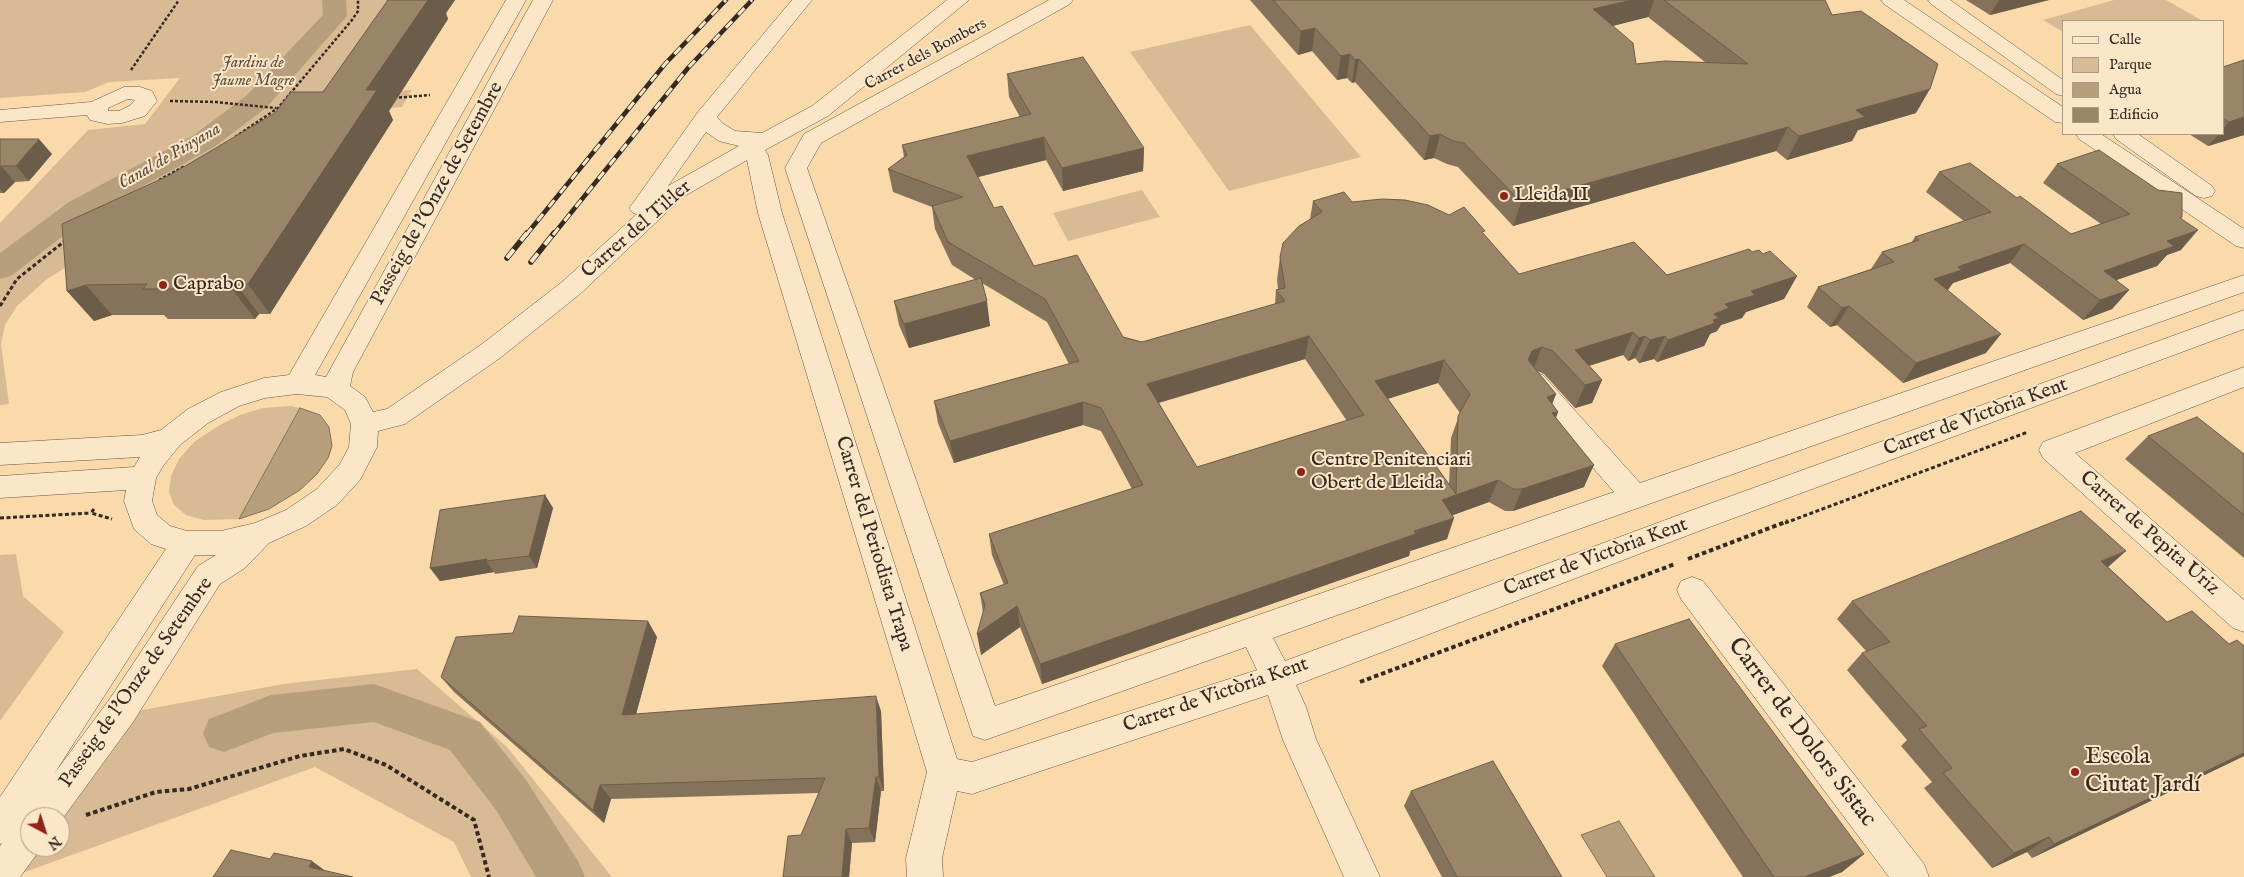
<!DOCTYPE html>
<html>
<head>
<meta charset="utf-8">
<style>
	body { margin:0 }
	#map { position:relative; width:2244px; height:877px; overflow:hidden; background:#fad9ab; font-family:"IM FELL English",serif }
	canvas { display:block }
	.legend { position:absolute; left:2062px; top:20px; width:162px; height:115px; box-sizing:border-box; background:#fce6c8; border:1px solid #ac9b86; margin:0; padding:6px 9px; list-style:none; font-size:15px; color:#342a22 }
	.legend li { display:flex; align-items:center; gap:10px; height:25px }
	.legend b { width:25px; border:1px solid #ac9b86 }
	.north { position:absolute; left:20px; top:807px; width:50px; height:50px; box-sizing:border-box; background:#fce6c8; border:1px solid #ac9b86; border-radius:50%; rotate:140deg; font-size:14px; font-weight:700; line-height:20px; text-align:center; color:#342a22 }
	.north::after { content:''; display:block; margin:auto; width:18px; height:22px; background:#8f2418; clip-path:polygon(50% 0,100% 100%,50% 72%,0 100%) }
</style>
</head>
<body>
<div id="map">
<canvas width="2244" height="877"></canvas>
<ul class="legend">
<li><b style="height:6px;background:#fce6c8"></b>Calle</li>
<li><b style="height:14px;background:#d8bb94"></b>Parque</li>
<li><b style="height:14px;background:#b79e7c"></b>Agua</li>
<li><b style="height:14px;background:#9b8569"></b>Edificio</li>
</ul>
<div class="north">N</div>
</div>
<script>
const context = document.querySelector('canvas').getContext('2d');
context.lineJoin = 'round';
function fill(path, color) {
  context.fillStyle = color;
  context.fill(path, 'evenodd');
}
function poly(rows) {
  const path = new Path2D();
  for (const r of rows) {
    path.moveTo(r[0], r[1]);
    for (let i = 2; i < r.length; i += 2) path.lineTo(r[i], r[i + 1]);
  }
  return path;
}
function strokePath(path, color, width, dash) {
  context.strokeStyle = color;
  context.lineWidth = width;
  context.lineCap = dash ? 'butt' : 'round';
  context.setLineDash(dash || []);
  context.stroke(path);
}
function drawText(font, color, halo, rows, align = 'center') {
  context.font = font + ' "IM FELL English",serif';
  context.lineWidth = 4;
  context.setLineDash([]);
  context.textBaseline = 'middle';
  context.strokeStyle = halo;
  context.fillStyle = color;
  for (const [text, x, y, turn = 0] of rows) {
    context.save();
    context.translate(x, y);
    context.rotate((+turn || 0) * Math.PI / 180);
    context.textAlign = isNaN(turn) ? turn : align;
    if (halo) context.strokeText(text, 0, 0);
    context.fillText(text, 0, 0);
    context.restore();
  }
}
const green = poly([
	[0,0,401,0,368,92,412,90,402,107,316,114,47,279,17,306,5,325,1,344,9,404,0,405,0,223,88,130,145,124,180,78,109,82,85,92,0,98],
	[2114,0,2166,0,2203,21,2063,21,2063,32,2043,20],
	[1250,25,1361,157,1229,191,1130,52],
	[1142,190,1160,217,1068,241,1053,213],
	[291,406,300,408,239,519,204,520,186,515,174,505,169,492,171,476,179,459,194,442,218,426,240,415,263,408],
	[16,554,23,596,64,632,0,721,0,555],
	[417,669,507,747,612,877,471,877,454,842,315,767,11,877,33,847,60,847,60,817,132,712,283,684]
]);
const water = poly([
	[300,408,320,415,329,427,332,446,328,458,317,474,300,490,269,509,239,519,300,408],
	[1619,821,1655,877,1607,877,1581,835,1619,821]
]);
const canal = poly([
	[322,0,346,0,347,16,266,108,214,147,89,216,11,276,0,279,0,253,69,202,194,135,246,96,323,15,322,0],
	[374,684,480,722,526,780,578,861,585,877,536,877,496,810,450,750,374,722,273,733,224,752,209,747,203,733,209,719,271,695,374,684]
]);
const pathFar2 = poly([
	[131,70,179,0],
	[394,98,430,95],
	[170,101,216,102,276,108],
	[235,137,278,108,352,20,358,11,358,0],
	[159,180,185,166]
]);
const pathFar1 = poly([
	[0,306,17,279,66,240],
	[94,509,91,513,112,519],
	[0,518,91,513],
	[1785,523,2028,432]
]);
const path = poly([
	[1688,559,1788,521],
	[1360,682,1675,564],
	[86,815,156,792,189,789,300,756,344,749,386,765,474,820,489,877]
]);
const minor = poly([
	[506,0,526,0,315,375,326,377,533,0,553,0,353,372,350,386,365,397,373,412,387,409,482,344,562,282,637,214,633,213,629,208,633,203,698,112,792,0,812,0,717,117,722,123,735,131,762,133,812,106,947,0,969,0,828,116,765,150,768,155,782,213,957,759,972,762,1257,670,1246,647,985,740,973,736,785,168,804,134,1049,0,1073,0,1070,4,821,143,807,168,995,706,1614,492,1525,389,1521,382,1525,375,1534,372,1543,375,1640,483,2244,275,2244,292,1273,638,1285,661,1687,512,2244,310,2244,329,1707,528,1296,685,1306,707,1316,739,1380,877,1344,877,1283,740,1268,695,972,794,957,791,942,858,943,877,907,877,906,858,927,772,758,213,747,160,683,197,580,294,500,358,405,424,378,431,377,447,360,480,337,505,306,526,269,543,245,568,220,584,133,722,60,822,60,817,30,817,30,847,42,847,20,877,0,877,0,846,2,843,0,844,0,797,166,549,151,544,134,529,124,501,126,490,0,498,0,476,134,467,140,457,0,465,0,443,142,435,161,430,188,409,221,392,264,378,289,375,506,0],
	[706,132,719,141,739,146,668,186,706,132],
	[297,394,327,397,345,410,351,424,349,447,340,464,317,489,286,510,255,523,221,531,187,531,170,526,157,515,152,501,156,478,163,466,180,445,208,423,239,406,265,398,297,394],
	[195,555,216,555,198,566,109,700,54,774,195,555],
	[1881,0,1904,0,2063,107,2063,123,2055,122,1884,4,1881,0],
	[1928,0,1950,0,2063,80,2063,96,2056,94,1931,4,1928,0],
	[124,87,140,87,152,91,157,101,145,116,122,123,108,124,90,120,87,115,0,122,0,110,91,102,124,87],
	[128,99,135,100,129,106,119,111,108,111,108,108,128,99],
	[2076,134,2101,134,2244,229,2244,248,2236,246,2079,139,2076,134],
	[2113,134,2138,134,2212,186,2215,191,2212,196,2204,198,2196,196,2116,139,2113,134],
	[2244,367,2244,387,2075,453,2244,600,2244,632,2233,628,2043,458,2039,450,2043,442,2244,367],
	[1692,577,1703,581,1924,864,1929,877,1889,877,1681,599,1677,590,1681,581,1692,577]
]);
const railFar1 = poly([
	[526,235,665,64,726,0],
	[553,235,688,68,752,0]
]);
const rail = poly([
	[507,258,527,233],
	[531,262,554,233]
]);
const wall = poly([
	[388,0,455,0,446,13,448,19,389,111,393,120,270,314,259,314,255,319,168,319,164,315,112,315,94,321,67,291,170,175,323,92],
	[1250,0,1825,0,1832,15,1916,113,1858,130,1852,141,1787,160,1776,151,1513,226,1458,167,1447,164,1434,158,1424,160,1355,82,1352,83,1347,78,1337,80,1312,51,1298,55],
	[1648,17,1705,62,1636,64,1612,26],
	[1966,0,2049,0,1990,15],
	[2223,67,2244,135,2208,146,2189,134,2223,134],
	[1007,74,1144,148,1143,171,1063,191,1046,160,978,177,994,208,1034,266,1123,337,1142,342,1275,304,1276,290,1278,289,1277,280,1280,257,1310,219,1313,201,1352,202,1484,235,1519,274,1667,275,1752,252,1763,254,1797,276,1784,299,1746,312,1742,318,1721,325,1717,331,1710,334,1704,346,1657,362,1654,359,1639,363,1635,358,1628,361,1623,355,1589,366,1602,380,1592,403,1575,408,1544,374,1537,371,1556,394,1552,404,1558,412,1556,418,1584,487,1513,511,1505,511,1489,502,1453,515,1447,539,1410,551,1409,556,1042,684,1020,627,981,655,983,612,980,593,1004,585,992,555,989,534,1132,489,1101,431,1083,425,954,463,938,423,934,401,1069,364,1047,322,982,283,990,326,909,348,899,325,894,301,976,280,952,265,935,229,932,207,893,192,888,169,904,157,902,145,1020,117,1009,97],
	[1305,359,1347,421,1197,467,1159,403],
	[1438,383,1460,413,1451,438,1449,485,1388,399],
	[0,139,52,154,29,181,15,182,4,193,0,193],
	[2057,164,2181,219,2181,250,2167,255,2157,266,2116,280,2129,290,2112,309,2083,320,2010,263,1953,283,1947,290,1986,353,1903,383,1837,325,1830,327,1807,307,1818,287,1871,269,1882,252,1911,243,1915,237,1964,221,1926,192,1939,172,2017,198,2071,234,2101,224,2043,183],
	[2148,436,2244,454,2244,558,2125,459],
	[545,495,553,508,537,568,495,574,494,572,440,581,430,568],
	[2108,567,2167,622,2229,644,2244,646,2244,756,2032,858,2027,852,1992,868,1924,788,1932,782,1901,746,1907,740,1847,670,1862,653,1867,652,1837,619,1852,601],
	[657,637,636,714,881,711,884,791,881,791,875,842,852,843,849,877,783,877,819,793,611,799,604,823,454,692,441,677],
	[1615,644,1864,854,1842,872,1829,877,1743,877,1602,666],
	[1411,791,1562,877,1442,877,1404,806]
]);
const shadedWall = poly([
	[428,0,455,0,446,13,448,19,389,111,393,120,270,314,248,284,366,90],
	[1632,0,1654,0,1648,17,1585,33,1593,9],
	[1999,0,2049,0,1990,15],
	[1315,28,1312,51,1298,55,1301,31],
	[1350,54,1347,78,1337,80,1341,56],
	[1359,59,1355,82,1352,83,1355,60],
	[1930,89,1916,113,1858,130,1852,141,1787,160,1799,136,1856,110],
	[2244,117,2244,135,2208,146,2219,134,2223,134,2223,129,2229,122],
	[1788,127,1776,151,1513,226,1521,202],
	[1440,134,1434,158,1424,160,1430,136],
	[1044,137,1046,160,970,179,967,156],
	[39,139,52,154,29,181,16,166],
	[1144,148,1143,171,1063,191,1062,168],
	[1,166,15,182,4,193,0,189,0,168],
	[2198,230,2181,250,2167,255,2157,266,2088,290,2104,271,2167,241],
	[2024,244,2010,263,1953,283,1948,290,1921,299,1934,279,1963,265],
	[1797,276,1784,299,1746,312,1742,318,1721,325,1717,331,1710,334,1704,346,1657,362,1668,340,1714,314,1725,304,1751,291],
	[236,284,259,314,255,319,232,289],
	[86,285,112,315,94,321,67,291],
	[2129,290,2112,309,2083,320,2100,300],
	[987,301,990,326,909,348,904,324],
	[1849,306,1837,325,1830,327,1842,308],
	[1633,332,1623,355,1572,371,1575,350],
	[2001,334,1986,353,1903,383,1916,363],
	[1309,336,1305,359,1147,406,1147,384],
	[1645,336,1635,358,1628,361,1639,338],
	[1665,336,1654,359,1639,363,1650,340],
	[1542,347,1533,370,1528,360,1532,351],
	[1444,360,1438,383,1370,404,1375,381],
	[1602,380,1592,403,1575,408,1585,385],
	[1556,394,1547,417,1547,397],
	[1083,402,1083,425,954,463,950,441],
	[1558,412,1549,434,1552,413],
	[1594,465,1584,487,1513,511,1522,489],
	[1498,480,1489,502,1434,522,1442,500],
	[545,495,553,508,537,568,529,556],
	[1454,518,1447,539,1410,551,1409,556,1042,684,1040,664,1414,531],
	[2126,551,2106,569,2101,561],
	[487,559,486,561,494,572,440,581,430,568],
	[1017,606,1020,627,981,655,977,634],
	[648,621,657,637,632,729,622,715],
	[876,696,881,711,884,791,879,777],
	[2244,753,2244,756,2032,858,2054,844],
	[876,777,881,791,875,842,869,828],
	[600,785,611,799,604,823,593,810],
	[846,829,852,843,849,877,842,877],
	[2049,837,2027,852,1992,868,2014,853],
	[1864,854,1842,872,1829,877,1804,877],
	[312,861,331,875,309,867]
]);
const building = poly([
	[388,0,428,0,366,90,377,90,248,284,236,284,232,289,143,289,147,284,86,285,67,291,62,224,170,175,275,113,291,92,323,92,388,0],
	[1273,0,1632,0,1593,9,1633,43,1636,64,1665,61,1748,64,1664,0,1825,0,1832,15,1861,11,1938,64,1930,89,1856,110,1865,117,1799,136,1788,127,1521,202,1464,143,1453,141,1440,134,1430,136,1359,59,1355,60,1350,54,1341,56,1315,28,1301,31,1273,0],
	[1083,57,1144,148,1062,168,1044,137,967,156,994,208,1002,206,1034,266,1077,255,1123,337,1142,342,1285,301,1276,290,1285,288,1280,257,1283,243,1299,226,1322,212,1313,201,1344,192,1352,202,1382,199,1405,200,1428,205,1449,215,1464,207,1485,231,1482,232,1519,274,1634,242,1667,275,1749,249,1752,252,1759,250,1763,254,1770,251,1797,276,1751,291,1755,295,1725,304,1729,308,1714,314,1719,318,1713,320,1715,323,1668,340,1665,336,1650,340,1645,336,1639,338,1633,332,1575,350,1602,380,1585,385,1553,351,1542,347,1532,351,1528,360,1556,394,1547,397,1558,412,1552,413,1594,465,1522,489,1513,489,1498,480,1442,500,1454,518,1414,531,1416,534,1040,664,1017,606,977,634,985,605,980,593,1008,583,989,534,1143,485,1101,408,1083,402,950,441,934,401,1079,361,1045,299,948,242,932,206,963,197,888,169,907,155,902,145,1031,114,1007,74,1083,57],
	[1309,336,1364,415,1197,467,1147,384,1309,336],
	[1444,360,1470,394,1458,416,1456,494,1375,381,1444,360],
	[2244,60,2244,117,2229,122,2223,118,2223,67,2244,60],
	[0,139,39,139,16,166,1,166,0,168,0,139],
	[2099,150,2158,190,2182,193,2182,217,2180,218,2198,230,2167,241,2174,246,2104,271,2129,290,2100,300,2024,244,1963,265,1958,267,1962,270,1934,279,2001,334,1916,363,1849,306,1842,308,1818,287,1894,262,1882,252,1919,240,1915,237,1991,212,1939,172,1970,163,2017,198,2020,196,2071,234,2130,214,2057,164,2099,150],
	[981,278,987,301,904,324,894,301,981,278],
	[2197,417,2244,454,2244,515,2148,436,2197,417],
	[545,495,529,556,486,561,487,559,430,568,440,510,545,495],
	[2081,511,2126,551,2101,561,2167,622,2192,611,2229,644,2237,640,2244,646,2244,753,2054,844,2049,837,2014,853,1943,773,1952,768,1919,729,1927,726,1862,653,1890,642,1852,601,2081,511],
	[519,616,648,621,622,715,876,696,879,777,876,777,869,828,846,829,842,877,783,877,788,836,801,835,825,778,600,785,593,810,441,677,456,637,513,633,519,616],
	[1689,619,1864,854,1804,877,1774,877,1615,644,1689,619],
	[1493,761,1562,877,1457,877,1411,791,1493,761],
	[231,850,270,859,274,853,312,861,309,867,353,877,213,877,231,850]
]);
const markers = [
	[1504,196,5,"#8f2418"],
	[163,285,5,"#8f2418"],
	[1301,472,5,"#8f2418"],
	[2075,772,5,"#8f2418"]
];
const farStreetnames = [
	["Carrer dels Bombers",926,55,-28]
];
const farParknames = [
	["Jardins de",253,64],
	["Jaume Magre",253,82]
];
const farWaternames = [
	["Canal de Pinyana",170,157,-30]
];
const streetNames = [
	["Passeig de l'Onze de Setembre",438,194,-61],
	["Carrer del Til·ler",637,230,-41],
	["Carrer de Victòria Kent",1976,418,-20],
	["Carrer de Pepita Uriz",2149,534,41],
	["Carrer del Periodista Trapa",873,544,73],
	["Carrer de Victòria Kent",1596,558,-20],
	["Passeig de l'Onze de Setembre",137,683,-55],
	["Carrer de Victòria Kent",1216,696,-19]
];
const poiNames = [
	["Lleida II",1514,196],
	["Caprabo",173,285],
	["Centre Penitenciari",1311,461],
	["Obert de Lleida",1311,484]
];
const nearStreetnames = [
	["Carrer de Dolors Sistac",1801,733,53]
];
const nearPoinames = [
	["Escola",2085,758],
	["Ciutat Jardí",2085,786]
];
fill(green, '#d8bb94');
fill(water, '#b79e7c');
strokePath(water, '#837058', 1);
fill(canal, '#b79e7c');
strokePath(minor, '#665644', 1);
strokePath(pathFar2, '#342a22', 2.5, [3, 2]);
strokePath(pathFar1, '#342a22', 3, [4, 2.5]);
strokePath(path, '#342a22', 4, [4.5, 3]);
fill(minor, '#fce6c8');
strokePath(railFar1, '#342a22', 4.5);
strokePath(rail, '#342a22', 5.5);
strokePath(railFar1, '#fce6c8', 3, [9]);
strokePath(rail, '#fce6c8', 4, [11]);
fill(wall, '#85725a');
fill(shadedWall, '#6c5d4a');
fill(building, '#9b8569');
strokePath(building, '#6c5d4a', 1);
for (const [x, y, r, color] of markers) {
  const dot = new Path2D();
  dot.arc(x, y, r, 0, 2 * Math.PI);
  context.fillStyle = color;
  context.fill(dot);
  strokePath(dot, '#fce6c8', 2);
}
drawText('16px', '#342a22', '#fce6c8', farStreetnames);
drawText('italic 16px', '#5d4e3e', '#fce6c8', farParknames);
drawText('italic 18px', '#5b4d3d', '#fce6c8', farWaternames);
drawText('20px', '#342a22', '#fce6c8', streetNames);
drawText('20px', '#342a22', '#fce6c8', poiNames, 'left');
drawText('24px', '#342a22', '#fce6c8', nearStreetnames);
drawText('24px', '#342a22', '#fce6c8', nearPoinames, 'left');
</script>
</body>
</html>
